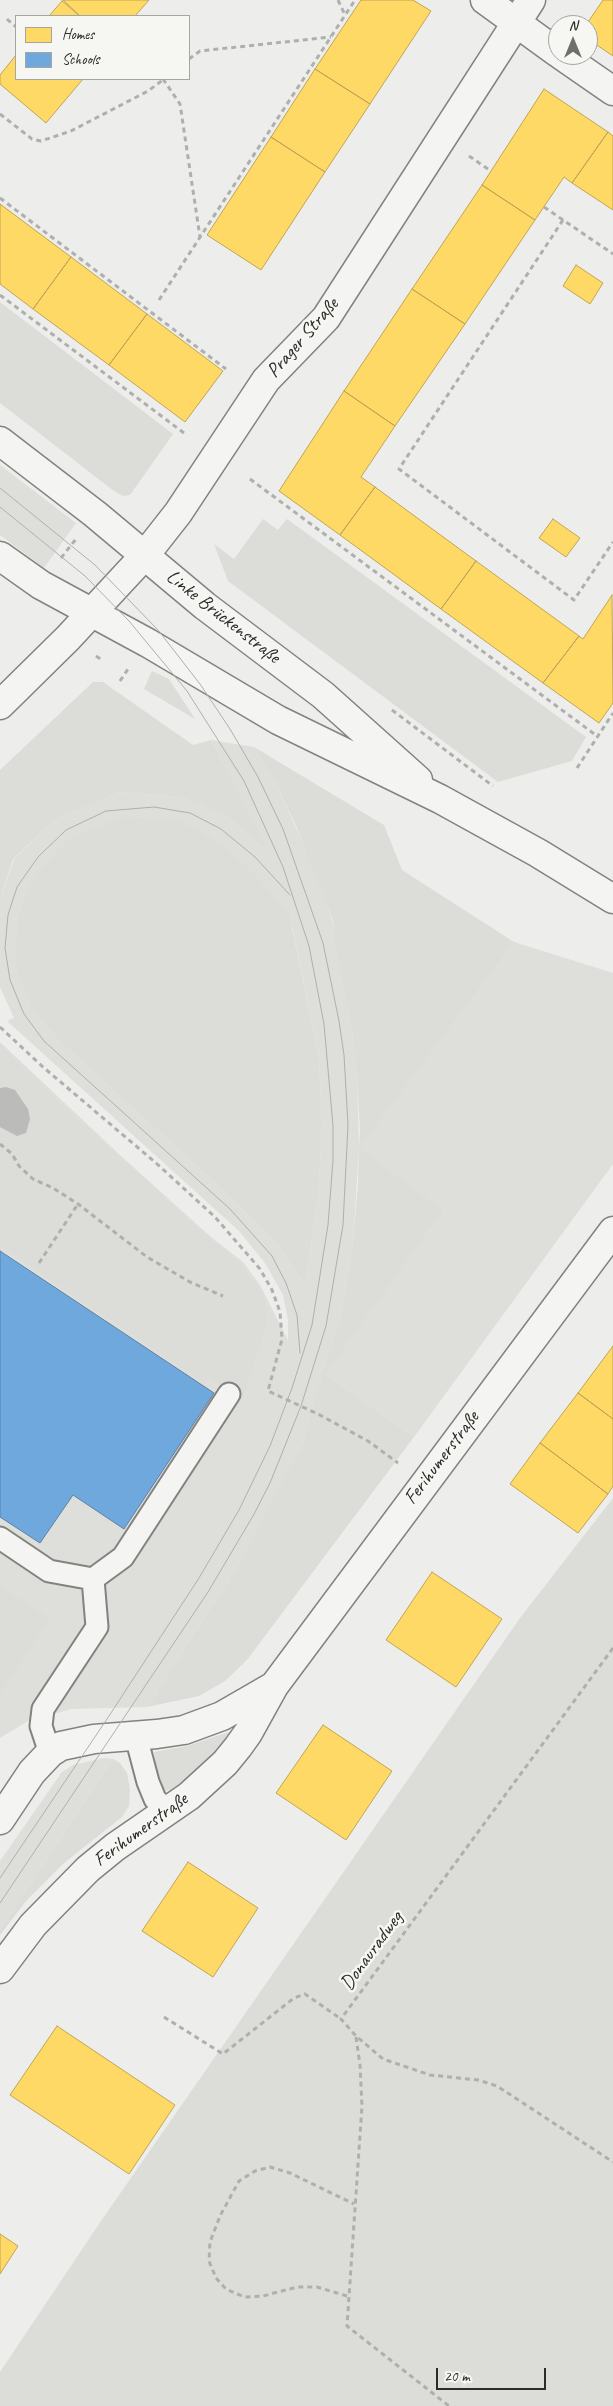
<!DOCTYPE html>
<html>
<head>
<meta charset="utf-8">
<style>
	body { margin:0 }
	#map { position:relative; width:613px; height:2406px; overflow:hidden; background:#ededeb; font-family:Caveat,sans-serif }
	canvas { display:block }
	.legend { position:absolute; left:15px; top:15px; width:175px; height:65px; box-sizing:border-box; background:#f6f6f2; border:1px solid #a5a5a2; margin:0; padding:6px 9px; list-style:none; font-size:15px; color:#2b2b2b }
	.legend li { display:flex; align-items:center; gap:10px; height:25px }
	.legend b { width:25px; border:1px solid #a5a5a2 }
	.north { position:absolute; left:548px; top:15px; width:50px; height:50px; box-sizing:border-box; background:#f6f6f2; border:1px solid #a5a5a2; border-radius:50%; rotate:0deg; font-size:14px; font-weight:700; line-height:20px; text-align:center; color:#2b2b2b }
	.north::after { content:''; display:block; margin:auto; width:18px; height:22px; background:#6f6f6e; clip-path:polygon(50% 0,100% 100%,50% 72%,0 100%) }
	.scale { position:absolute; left:436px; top:2368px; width:110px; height:22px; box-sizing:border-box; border:2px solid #2b2b2b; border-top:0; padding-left:6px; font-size:15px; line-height:18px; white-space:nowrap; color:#2b2b2b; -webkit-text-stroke:4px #f6f6f2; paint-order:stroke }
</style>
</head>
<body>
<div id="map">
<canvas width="613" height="2406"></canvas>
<ul class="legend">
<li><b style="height:14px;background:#ffd966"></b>Homes</li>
<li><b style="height:14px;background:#6fa8dc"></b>Schools</li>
</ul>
<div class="north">N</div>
<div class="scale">20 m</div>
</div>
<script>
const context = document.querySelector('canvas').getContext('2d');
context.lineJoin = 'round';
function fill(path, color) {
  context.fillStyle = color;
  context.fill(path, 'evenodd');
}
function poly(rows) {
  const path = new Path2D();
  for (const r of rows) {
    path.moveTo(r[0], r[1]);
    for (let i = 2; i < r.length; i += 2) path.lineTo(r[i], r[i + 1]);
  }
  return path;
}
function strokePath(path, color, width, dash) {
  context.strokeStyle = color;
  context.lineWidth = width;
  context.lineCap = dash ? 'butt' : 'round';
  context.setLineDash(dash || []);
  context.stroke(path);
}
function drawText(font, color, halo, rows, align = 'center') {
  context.font = font + ' Caveat,sans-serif';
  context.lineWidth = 5;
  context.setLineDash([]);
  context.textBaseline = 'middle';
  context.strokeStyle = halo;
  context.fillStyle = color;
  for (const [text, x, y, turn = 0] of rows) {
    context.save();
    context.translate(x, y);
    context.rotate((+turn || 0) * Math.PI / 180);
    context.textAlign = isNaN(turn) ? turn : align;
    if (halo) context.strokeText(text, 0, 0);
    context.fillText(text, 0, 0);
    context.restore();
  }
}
const built = poly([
	[0,465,76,523,44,568,0,535],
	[211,740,254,747,277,786,314,868,332,919,352,1030,357,1079,359,1147,500,962,514,942,613,973,613,1164,414,1437,325,1374,303,1442,277,1492,235,1570,147,1707,72,1709,28,1721,0,1738,0,1042,120,1155,211,1237,243,1262,260,1285,288,1340,288,1320,283,1295,265,1263,239,1231,7,1021,14,1018,0,987,0,899,14,859,55,820,120,792,181,797,229,818,269,853,238,790],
	[292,926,319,1057,322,1127,318,1199,305,1285,279,1246,213,1181,59,1041,33,1011],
	[359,1149,444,1210,325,1372,341,1315,353,1242],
	[104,1758,113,1759,0,1930,0,1861,62,1772,73,1765]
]);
const green = poly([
	[0,302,173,434,130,495,123,496,114,491,0,403],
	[263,519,278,530,287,519,586,737,572,761,498,782,228,581,214,544,234,559],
	[152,671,169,679,195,719,144,689],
	[93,682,103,682,193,745,211,740,238,790,270,854,229,818,181,797,120,792,55,820,13,859,0,899,0,770],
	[254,747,384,825,402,870,514,942,500,962,359,1148,444,1210,325,1374,414,1437,247,1660,225,1681,199,1696,147,1707,235,1570,303,1442,341,1315,353,1242,358,1184,359,1148,360,1130,357,1079,352,1030,335,942,333,920,296,826,277,786],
	[123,817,180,821,222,844,257,877,289,914,319,1057,322,1127,318,1199,305,1285,279,1246,213,1181,59,1041,33,1011,15,965,18,918,34,876,70,838],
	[0,1045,60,1103,209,1238,234,1257,258,1287,267,1306,267,1322,242,1399,209,1377,205,1384,0,1246],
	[613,1498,613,2406,0,2406,0,2372,101,2221,520,1618],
	[0,1586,50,1619,0,1694],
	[229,1732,230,1738,212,1759,187,1779,170,1790,163,1791,160,1787,154,1752,187,1746],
	[113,1759,120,1763,127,1773,130,1790,129,1806,122,1817,64,1863,27,1900,0,1935,0,1930]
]);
const water = poly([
	[6,1087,15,1090,28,1109,30,1119,26,1133,17,1136,0,1127,0,1088]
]);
const homes = poly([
	[63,0,149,0,135,16,80,16,63,0],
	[361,0,413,0,431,11,370,104,315,69,361,0],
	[603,0,613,0,613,56,588,39,588,25,586,25,603,0],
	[62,1,80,16,49,16,62,1],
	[16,55,16,79,83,79,46,123,0,84,0,75,16,55],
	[315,69,370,104,325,172,271,137,315,69],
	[544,89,608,132,572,183,564,177,535,220,482,185,544,89],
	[608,132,613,136,613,210,572,183,608,132],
	[271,137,325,172,261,270,207,235,271,137],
	[482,185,535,220,465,324,412,289,482,185],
	[0,204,71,257,33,309,0,284,0,204],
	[71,257,147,314,109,365,33,309,71,257],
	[576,265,603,283,590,304,563,286,576,265],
	[412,289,465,324,395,426,344,391,412,289],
	[147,314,223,371,185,422,109,365,147,314],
	[344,391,395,426,361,477,375,487,340,535,279,491,344,391],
	[375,487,476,561,441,609,340,535,375,487],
	[553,519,580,538,566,557,539,538,553,519],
	[476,561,579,636,543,683,441,609,476,561],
	[612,595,613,703,599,723,543,683,579,636,583,639,612,595],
	[613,1346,613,1419,578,1393,613,1346],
	[578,1393,613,1419,613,1486,608,1494,540,1443,578,1393],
	[540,1443,608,1494,578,1533,510,1484,540,1443],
	[432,1572,502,1619,456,1687,386,1640,432,1572],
	[323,1725,392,1771,346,1840,276,1793,323,1725],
	[188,1862,258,1908,213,1977,142,1931,188,1862],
	[57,2026,175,2105,129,2174,10,2095,57,2026],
	[0,2234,18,2246,0,2274,0,2234]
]);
const schools = poly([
	[0,1251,214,1393,124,1529,73,1495,40,1543,0,1517,0,1251]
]);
const path = poly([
	[338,0,345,15],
	[7,19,16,27],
	[189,59,200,51,331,37],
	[163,79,180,104,200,237],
	[0,114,32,139,41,141,71,131,148,91,164,79],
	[469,156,491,171],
	[0,198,226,369],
	[544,207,613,254],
	[563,220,399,469,574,600,613,542],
	[0,295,184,433],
	[159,300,355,0],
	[250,479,597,736],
	[61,558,76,539],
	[96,656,102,660],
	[120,681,128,669],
	[392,710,493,786],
	[577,768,613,713],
	[0,1027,43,1067,156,1163,215,1217,260,1269,272,1290,280,1312,282,1339,268,1391,318,1414,368,1441,398,1463],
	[0,1144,12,1154,19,1166,33,1179,53,1188,78,1204,147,1257,190,1282,223,1296],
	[39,1263,78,1204],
	[613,1648,341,2019,356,2036,383,2059,430,2075,478,2080,497,2086,613,2162],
	[164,2017,223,2054,294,1998,305,1994,341,2019],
	[356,2037,360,2065,362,2106,347,2326,449,2406],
	[347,2296,317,2287,297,2287,263,2296,244,2297,226,2289,216,2278,209,2261,210,2242,220,2216,239,2181,255,2171,270,2167,290,2173,354,2204]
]);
const lane = poly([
	[0,1538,49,1571,93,1579,97,1627,43,1709,41,1726,50,1753],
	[93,1579,123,1557,229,1394],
	[138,1736,139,1748,148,1782,155,1799,166,1810]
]);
const street = poly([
	[485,0,558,53],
	[561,55,613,91],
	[145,555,178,513,266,380,326,318,531,0],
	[0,1820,32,1772,50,1753,61,1746,94,1739,157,1734,184,1730,222,1716,274,1686],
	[0,1969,33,1925,88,1869,115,1847,189,1796,225,1763,238,1747,248,1733,274,1686,613,1231]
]);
const secondary = poly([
	[0,441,95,514,205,606,323,695,418,780],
	[0,556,41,585,148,643,278,720,440,799,538,853,613,899],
	[0,705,68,638,145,555]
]);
const tram = poly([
	[0,488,95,565,158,630,200,684,230,729,258,777,283,829,323,943,339,1021,344,1055,348,1125,343,1225,326,1326,301,1406,270,1483,253,1516,208,1592,0,1903],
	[0,507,85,576,129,621,187,691,244,781,283,867,309,946,324,1024,333,1126,333,1160,328,1225,312,1325,292,1388,270,1446,239,1510,199,1578,109,1716,0,1878],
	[290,895,255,857,221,829,190,813,154,807,106,811,66,830,38,857,17,887,8,915,5,948,10,980,24,1014,44,1041,230,1209,272,1256,286,1283,297,1315,300,1353]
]);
const streetNames = [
	["Prager Straße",303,338,-49],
	["Linke Brückenstraße",223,617,38],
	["Ferihumerstraße",442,1458,-53],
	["Ferihumerstraße",141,1830,-36],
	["Donauradweg",372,1951,-54]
];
fill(built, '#dededb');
fill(green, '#dcdcd9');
fill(water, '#bbbbb9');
fill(homes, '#ffd966');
strokePath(homes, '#bfa554', 1);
fill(schools, '#6fa8dc');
strokePath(schools, '#5b82a7', 1);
strokePath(lane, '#828281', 25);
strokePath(street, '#828281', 31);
strokePath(secondary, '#828281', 31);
strokePath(path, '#afafae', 3, [5, 4]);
strokePath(lane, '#f4f4f2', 21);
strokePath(street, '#f4f4f2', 28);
strokePath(secondary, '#f4f4f2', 28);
strokePath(tram, '#afafae', 1);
drawText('20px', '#2b2b2b', '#f6f6f2', streetNames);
</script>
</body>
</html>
